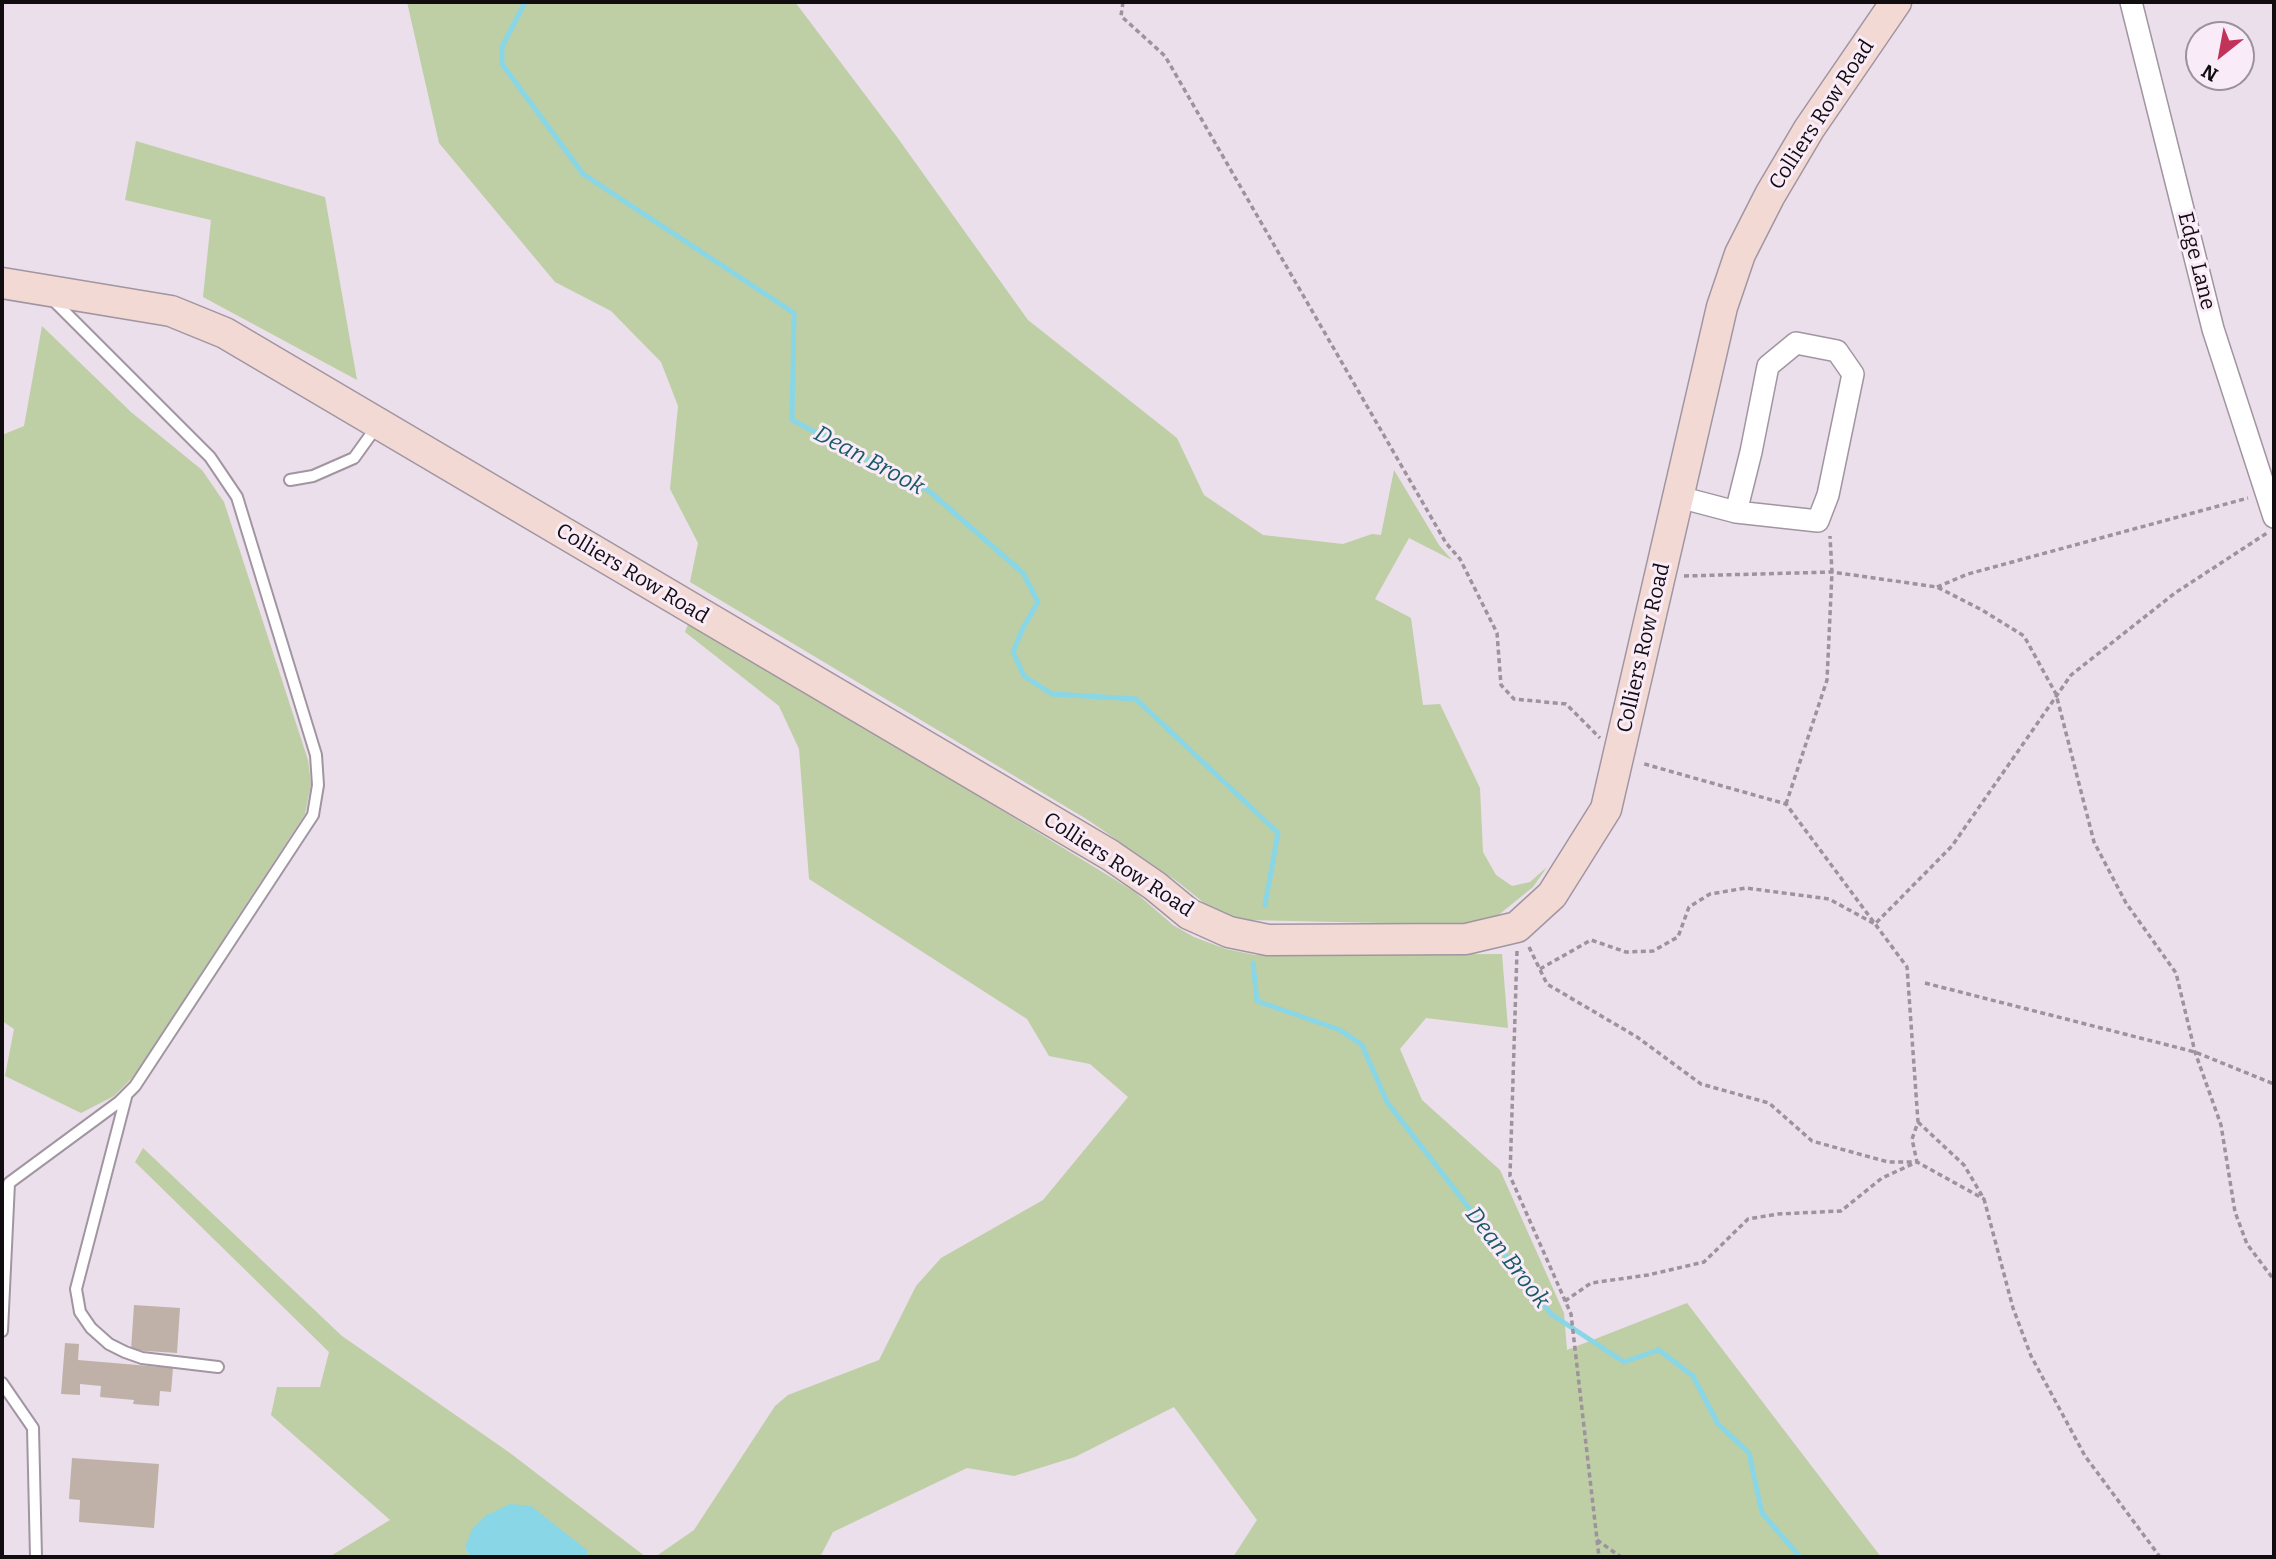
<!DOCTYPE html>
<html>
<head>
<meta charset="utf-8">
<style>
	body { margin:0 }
	#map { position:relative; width:2276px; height:1559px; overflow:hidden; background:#ebdfeb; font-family:Bitter,serif }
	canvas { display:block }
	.frame { position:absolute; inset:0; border:4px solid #100c10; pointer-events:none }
	.north { position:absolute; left:2185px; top:21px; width:70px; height:70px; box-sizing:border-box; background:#f9ecf8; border:2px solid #9c929b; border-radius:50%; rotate:211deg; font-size:19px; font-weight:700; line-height:28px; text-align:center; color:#100c10 }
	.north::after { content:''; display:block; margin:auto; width:24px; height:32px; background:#c2335a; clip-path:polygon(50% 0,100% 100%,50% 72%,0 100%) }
</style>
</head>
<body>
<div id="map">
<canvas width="2276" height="1559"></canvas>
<div class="frame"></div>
<div class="north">N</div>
</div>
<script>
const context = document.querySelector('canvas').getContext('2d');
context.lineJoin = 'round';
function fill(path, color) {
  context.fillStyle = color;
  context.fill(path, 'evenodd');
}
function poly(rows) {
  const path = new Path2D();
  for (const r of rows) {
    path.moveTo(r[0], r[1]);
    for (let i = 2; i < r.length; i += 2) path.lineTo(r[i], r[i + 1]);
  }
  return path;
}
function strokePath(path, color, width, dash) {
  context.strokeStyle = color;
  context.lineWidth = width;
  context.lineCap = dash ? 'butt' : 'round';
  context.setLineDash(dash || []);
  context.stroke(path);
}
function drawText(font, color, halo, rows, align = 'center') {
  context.font = font + ' Bitter,serif';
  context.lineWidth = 6;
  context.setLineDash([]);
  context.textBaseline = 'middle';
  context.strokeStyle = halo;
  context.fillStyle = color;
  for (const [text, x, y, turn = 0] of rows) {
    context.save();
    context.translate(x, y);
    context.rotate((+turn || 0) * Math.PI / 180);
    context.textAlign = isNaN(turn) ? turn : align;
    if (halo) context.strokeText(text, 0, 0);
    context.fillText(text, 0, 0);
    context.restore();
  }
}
const green = poly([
	[407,2,795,2,897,137,1028,320,1177,438,1204,495,1263,535,1343,544,1372,534,1381,535,1394,470,1439,545,1452,560,1409,538,1375,599,1411,618,1423,705,1440,704,1480,788,1483,852,1496,875,1512,886,1530,882,1547,867,1533,887,1496,917,1472,925,1247,920,1214,911,1178,882,1088,820,690,582,698,543,670,489,678,406,661,362,611,311,555,282,439,143],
	[136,141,325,197,357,380,203,297,211,220,125,200],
	[42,326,131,412,202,470,224,502,308,760,311,784,305,814,133,1077,114,1096,81,1113,5,1076,14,1029,2,1021,2,435,24,426],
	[690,619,1135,892,1173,925,1194,937,1226,949,1255,955,1502,954,1508,1028,1426,1018,1400,1049,1422,1100,1500,1170,1564,1313,1567,1350,1687,1303,1881,1557,1233,1557,1257,1520,1174,1407,1075,1457,1014,1476,967,1468,833,1532,820,1557,655,1557,694,1530,775,1406,788,1395,879,1360,916,1286,941,1258,1043,1200,1128,1097,1090,1064,1049,1056,1027,1019,809,879,799,749,779,706,685,632],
	[143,1148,342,1336,510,1453,646,1557,587,1557,588,1551,465,1548,470,1557,329,1557,390,1520,271,1415,277,1387,320,1387,329,1352,135,1162]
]);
const water = poly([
	[510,1504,531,1506,588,1551,587,1557,470,1557,465,1548,472,1529,485,1516]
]);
const stream = poly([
	[525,2,502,47,502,64,583,174,794,313,792,420,929,491,1023,573,1038,602,1023,628,1013,652,1024,676,1052,694,1136,699,1278,833,1265,905],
	[1253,963,1257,1001,1340,1030,1362,1045,1387,1102,1551,1314,1624,1362,1659,1350,1693,1376,1718,1424,1749,1453,1762,1513,1800,1557]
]);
const building = poly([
	[134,1305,180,1308,177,1353,131,1350],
	[65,1343,79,1344,78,1360,173,1368,171,1392,160,1391,159,1406,133,1404,134,1400,100,1397,101,1386,80,1384,80,1395,61,1394],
	[72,1458,159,1464,154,1528,79,1522,80,1500,69,1499]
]);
const path = poly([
	[1123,2,1121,16,1165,56,1446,543,1460,559,1497,633,1501,685,1514,699,1566,704,1600,738],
	[1684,576,1832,572,1937,587,1982,610,2024,636,2056,694,2094,842,2126,903,2176,973,2195,1052,2221,1125,2235,1212,2247,1244,2274,1280],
	[1937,587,1968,574,2248,498],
	[1786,804,1827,680,1832,572,1830,536],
	[1529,947,1547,984,1637,1037,1701,1084,1769,1103,1812,1141,1888,1162,1917,1162,1984,1199],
	[1517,951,1510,1176,1571,1314,1599,1557],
	[1540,969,1591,940,1626,952,1653,951,1678,937,1689,907,1710,894,1746,888,1829,899,1875,924,1952,846,2071,675,2175,593,2267,533],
	[1925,983,2195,1052,2274,1084],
	[1918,1122,1964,1165,1984,1199,2013,1308,2031,1356,2085,1456,2160,1557],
	[1565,1301,1591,1283,1648,1275,1704,1262,1748,1219,1778,1214,1841,1211,1882,1178,1917,1162,1912,1139,1918,1122,1907,967,1786,804,1641,763],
	[1597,1540,1621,1557]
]);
const lane = poly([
	[290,480,313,476,354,458,377,426],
	[126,1097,76,1289,80,1312,91,1328,109,1344,125,1352,142,1358,218,1367],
	[2,1331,9,1183,119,1102,135,1086,313,815,318,785,316,755,237,497,210,457,51,298],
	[2,1383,33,1428,36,1557]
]);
const street = poly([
	[2131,2,2213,329,2274,517],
	[1679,497,1736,512,1818,521,1828,495,1853,374,1837,351,1796,343,1768,366,1751,452,1736,512]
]);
const secondary = poly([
	[2,283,171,311,225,333,1110,855,1155,886,1189,914,1229,932,1268,940,1466,939,1517,927,1552,895,1606,809,1722,307,1740,254,1770,195,1809,129,1896,2]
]);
const streetNames = [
	["Colliers Row Road",1822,115,-57],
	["Edge Lane",2196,261,76],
	["Colliers Row Road",632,574,31],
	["Colliers Row Road",1644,648,-77],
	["Colliers Row Road",1118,865,33]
];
const waterNames = [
	["Dean Brook",869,461,28],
	["Dean Brook",1507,1258,52]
];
fill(green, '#becea5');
fill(water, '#89d6e7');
strokePath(stream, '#89d6e7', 5);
fill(building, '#c0b1a8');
strokePath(lane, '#a195a1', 14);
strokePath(street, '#a195a1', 24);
strokePath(secondary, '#a195a1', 33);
strokePath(path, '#9c939c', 3.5, [5, 3.5]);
strokePath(lane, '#fff', 10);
strokePath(street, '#fff', 21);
strokePath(secondary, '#f2d9d4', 30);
drawText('21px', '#100c10', '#f9ecf8', streetNames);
drawText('italic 23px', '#1a5a66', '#f9ecf8', waterNames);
</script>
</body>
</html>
